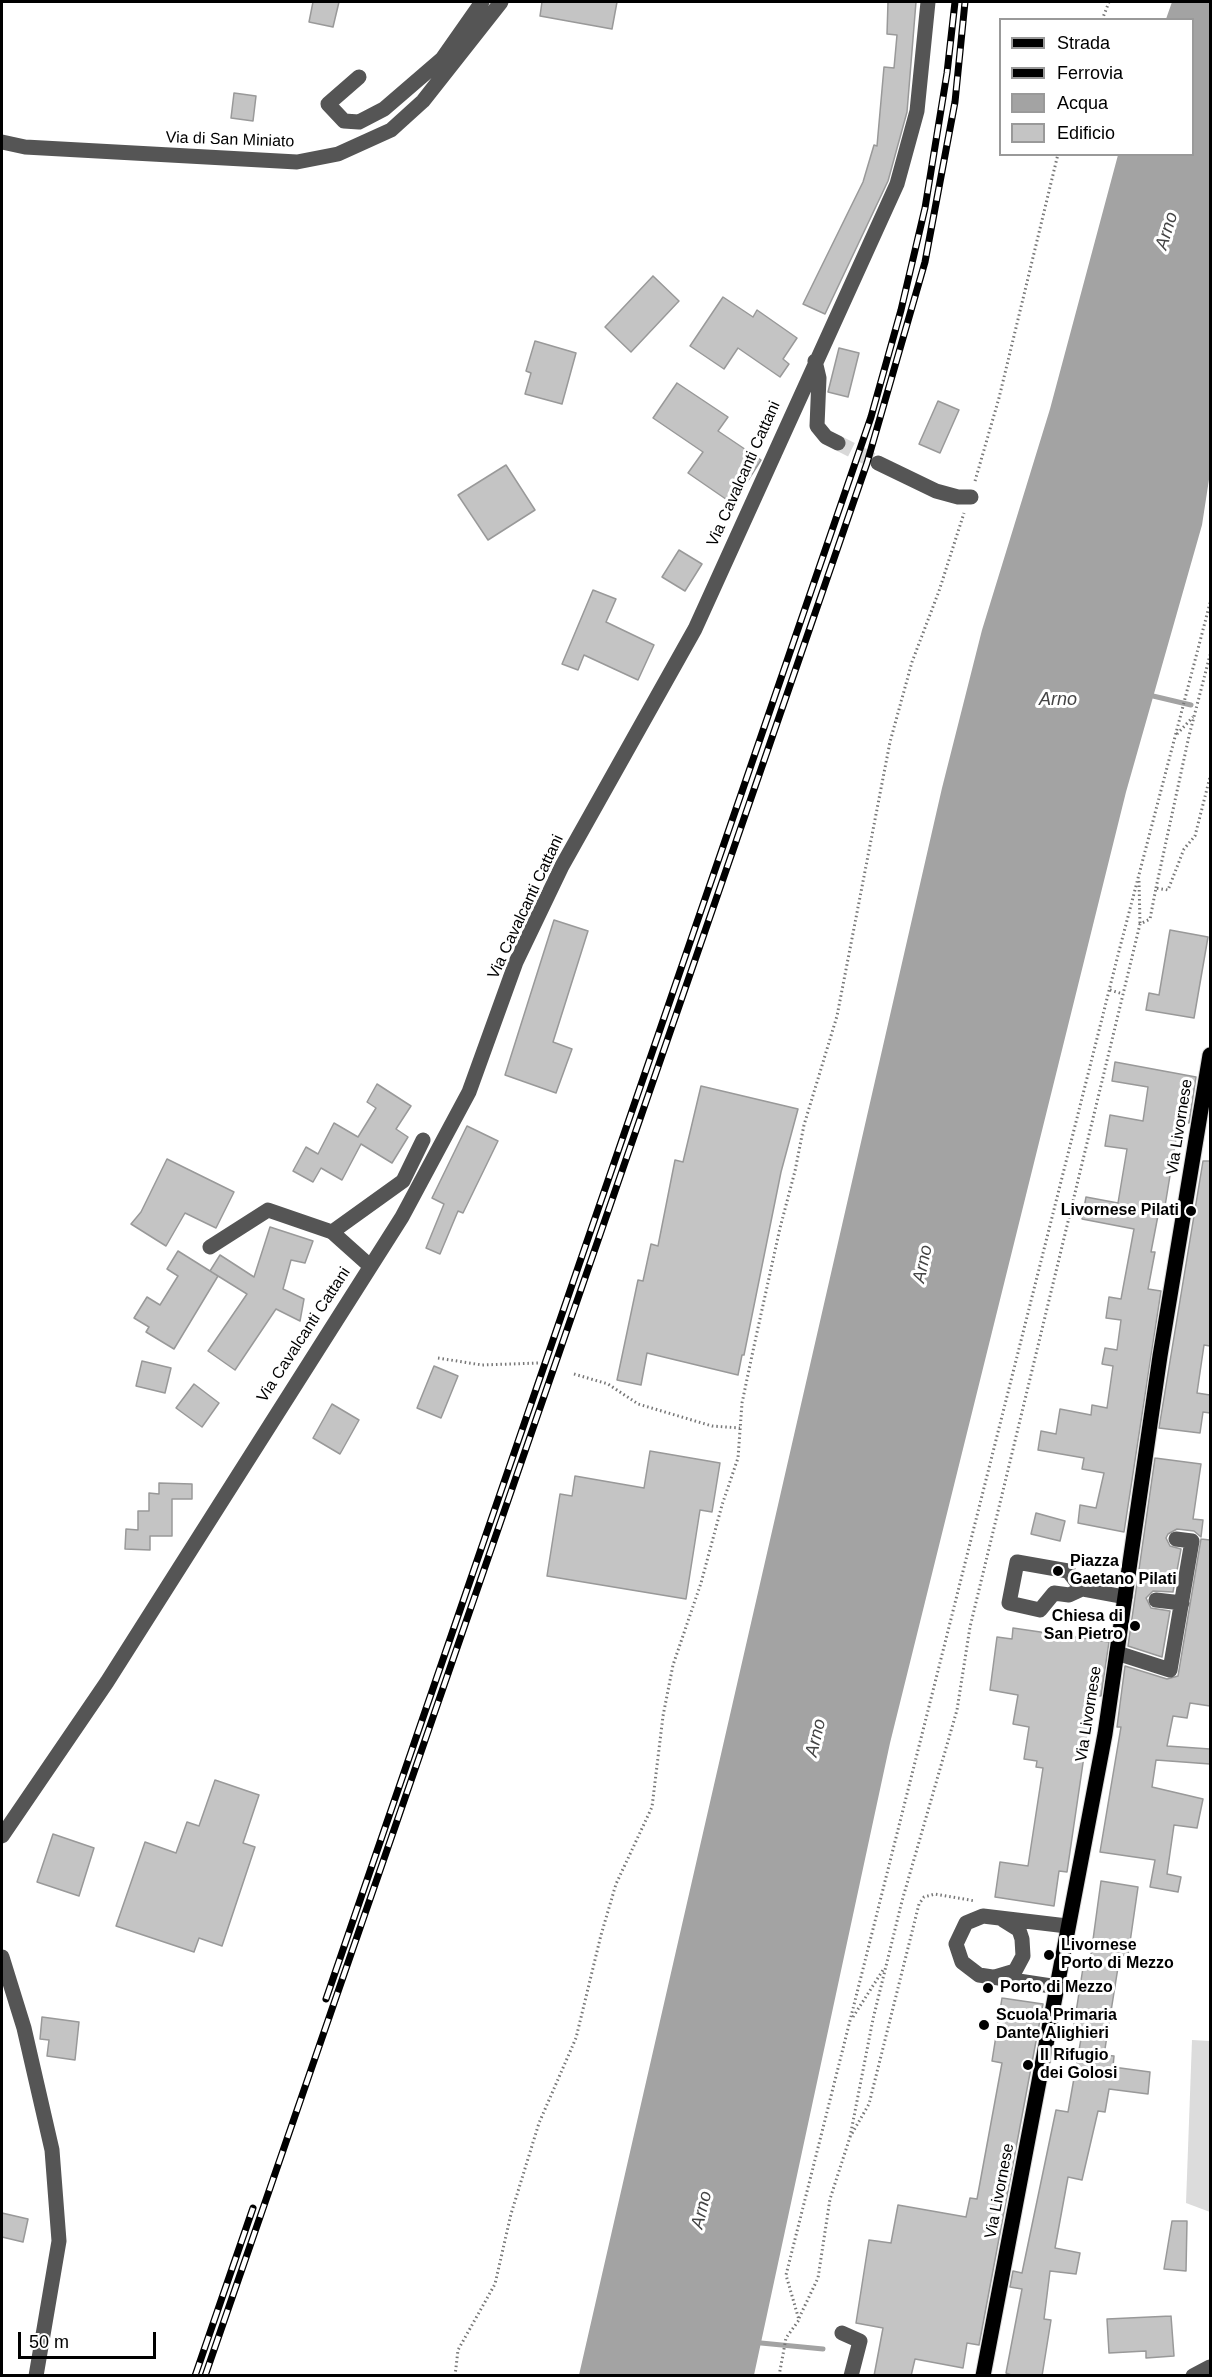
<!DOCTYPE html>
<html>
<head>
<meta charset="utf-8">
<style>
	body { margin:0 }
	#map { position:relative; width:1212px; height:2377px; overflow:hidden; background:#fff; font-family:Helvetica,sans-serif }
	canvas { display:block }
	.frame { position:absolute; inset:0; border:3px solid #000; pointer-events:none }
	.legend { position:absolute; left:999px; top:18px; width:195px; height:138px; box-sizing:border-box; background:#fff; border:2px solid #999; margin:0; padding:8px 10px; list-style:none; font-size:18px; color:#000 }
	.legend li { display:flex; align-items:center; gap:12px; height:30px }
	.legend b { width:30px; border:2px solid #999 }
	.scale { position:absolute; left:18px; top:2332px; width:138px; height:27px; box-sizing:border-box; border:3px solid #000; border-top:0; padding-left:8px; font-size:18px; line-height:21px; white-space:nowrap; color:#000; -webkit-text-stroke:4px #fff; paint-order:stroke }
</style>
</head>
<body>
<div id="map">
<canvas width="1212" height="2377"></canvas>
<div class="frame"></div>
<ul class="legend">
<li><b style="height:8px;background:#000"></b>Strada</li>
<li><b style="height:8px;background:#000"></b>Ferrovia</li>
<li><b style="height:16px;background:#a3a3a3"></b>Acqua</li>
<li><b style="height:16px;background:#c4c4c4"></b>Edificio</li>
</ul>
<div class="scale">50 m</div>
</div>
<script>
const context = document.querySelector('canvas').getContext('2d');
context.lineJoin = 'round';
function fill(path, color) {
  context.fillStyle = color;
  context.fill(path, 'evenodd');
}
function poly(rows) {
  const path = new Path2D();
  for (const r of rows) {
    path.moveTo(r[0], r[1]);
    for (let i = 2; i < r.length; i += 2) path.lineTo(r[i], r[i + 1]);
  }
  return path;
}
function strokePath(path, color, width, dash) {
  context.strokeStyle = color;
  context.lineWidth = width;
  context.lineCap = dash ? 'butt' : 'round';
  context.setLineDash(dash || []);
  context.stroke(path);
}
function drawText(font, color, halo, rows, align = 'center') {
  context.font = font + ' Helvetica,sans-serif';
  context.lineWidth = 6;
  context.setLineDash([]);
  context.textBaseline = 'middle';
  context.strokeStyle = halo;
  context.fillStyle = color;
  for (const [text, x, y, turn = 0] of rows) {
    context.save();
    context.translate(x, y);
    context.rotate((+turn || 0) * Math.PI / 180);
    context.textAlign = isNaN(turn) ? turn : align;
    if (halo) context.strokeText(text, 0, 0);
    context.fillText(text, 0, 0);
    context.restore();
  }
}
const green = poly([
	[1192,2040,1210,2041,1210,2212,1186,2203]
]);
const water = poly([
	[1172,2,1210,2,1210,473,1202,525,1126,792,890,1743,754,2375,579,2375,942,788,982,630,1050,409,1118,155,1192,154,1192,20,1166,19]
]);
const stream = poly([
	[1153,696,1191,705],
	[761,2343,823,2349]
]);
const building = poly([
	[313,2,339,2,333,27,309,22,313,2],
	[542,2,617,2,612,29,540,16,542,2],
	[888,2,916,2,907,112,888,181,825,314,803,304,863,182,874,145,877,146,884,67,894,68,897,35,887,34,888,2],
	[234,93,256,96,253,121,231,118,234,93],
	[653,276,679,301,631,352,605,327,653,276],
	[723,297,753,317,757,310,797,338,783,359,789,364,780,377,738,348,724,369,690,346,723,297],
	[535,341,576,353,562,404,525,394,531,373,526,371,535,341],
	[839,348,859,353,848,397,828,392,839,348],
	[677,383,728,417,718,431,761,460,733,504,688,473,703,452,653,418,677,383],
	[938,401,959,410,940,453,919,444,938,401],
	[506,465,535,510,488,540,458,495,506,465],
	[679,550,702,564,685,591,662,577,679,550],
	[593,590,616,599,606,622,654,645,638,680,584,655,578,670,562,664,593,590],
	[554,920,588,931,553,1042,572,1049,556,1093,505,1075,554,920],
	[1170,930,1208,937,1194,1018,1146,1010,1149,993,1159,995,1170,930],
	[1115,1062,1196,1077,1189,1123,1179,1121,1165,1206,1160,1205,1151,1252,1155,1252,1148,1289,1161,1291,1124,1532,1078,1523,1080,1505,1096,1508,1104,1473,1082,1469,1084,1458,1038,1450,1041,1431,1056,1434,1060,1409,1091,1415,1092,1405,1107,1408,1113,1366,1102,1364,1105,1348,1117,1350,1121,1320,1106,1318,1109,1297,1121,1299,1134,1229,1082,1219,1086,1197,1118,1203,1127,1149,1105,1146,1110,1115,1143,1121,1148,1087,1112,1081,1115,1062],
	[377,1084,411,1106,396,1129,408,1137,392,1163,361,1144,342,1180,321,1168,313,1182,293,1171,306,1147,318,1154,334,1123,358,1137,376,1108,367,1102,377,1084],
	[701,1086,798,1109,781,1172,744,1355,742,1355,738,1375,647,1353,641,1385,617,1380,638,1280,643,1281,651,1244,658,1246,675,1160,683,1162,701,1086],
	[467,1126,498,1141,463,1213,458,1211,440,1254,426,1248,444,1204,432,1198,467,1126],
	[167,1159,234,1192,216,1228,185,1213,166,1246,131,1224,141,1212,167,1159],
	[1203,1161,1210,1161,1210,1346,1204,1345,1197,1393,1210,1395,1210,1413,1203,1412,1200,1433,1159,1428,1203,1161],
	[270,1227,313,1241,305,1263,291,1260,283,1289,304,1299,300,1321,276,1309,235,1370,208,1351,247,1294,210,1271,220,1255,254,1277,270,1227],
	[178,1251,218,1276,174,1349,146,1332,149,1327,134,1318,147,1297,160,1305,178,1276,167,1269,178,1251],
	[142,1361,171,1368,165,1393,136,1386,142,1361],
	[434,1366,458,1376,441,1418,417,1408,434,1366],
	[194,1384,219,1403,202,1427,176,1408,194,1384],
	[332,1404,359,1420,340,1454,313,1438,332,1404],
	[650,1451,720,1463,712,1512,700,1510,686,1599,547,1576,560,1494,572,1496,575,1476,644,1488,650,1451],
	[1155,1458,1201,1464,1193,1519,1203,1520,1201,1537,1194,1531,1177,1529,1168,1534,1166,1538,1170,1546,1181,1549,1173,1592,1153,1591,1146,1598,1151,1608,1170,1611,1162,1657,1128,1646,1155,1458],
	[159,1483,192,1484,192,1499,172,1499,172,1536,150,1536,150,1550,125,1549,126,1529,138,1530,138,1511,149,1511,149,1493,159,1494,159,1483],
	[1036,1513,1065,1521,1060,1541,1031,1534,1036,1513],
	[1201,1539,1210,1540,1210,1706,1190,1703,1187,1718,1173,1716,1167,1746,1210,1749,1210,1764,1156,1760,1152,1787,1203,1799,1197,1828,1174,1825,1167,1874,1181,1877,1178,1892,1150,1887,1155,1860,1100,1852,1121,1727,1117,1727,1125,1666,1167,1679,1178,1676,1201,1539],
	[1013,1628,1109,1642,1101,1696,1093,1695,1067,1872,1059,1871,1054,1906,995,1897,1000,1862,1028,1866,1043,1768,1036,1767,1037,1761,1024,1759,1029,1727,1013,1724,1018,1695,990,1690,997,1637,1012,1639,1013,1628],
	[215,1780,259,1795,243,1843,255,1847,222,1946,199,1938,194,1952,116,1926,145,1842,176,1853,187,1822,199,1826,215,1780],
	[53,1834,94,1848,79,1896,37,1882,53,1834],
	[1101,1881,1138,1887,1128,1956,1120,1955,1104,2055,1114,2056,1113,2067,1150,2072,1148,2094,1109,2089,1105,2112,1098,2111,1082,2180,1068,2177,1055,2248,1080,2253,1076,2274,1050,2271,1044,2319,1051,2320,1042,2376,1014,2376,1006,2373,1022,2289,1010,2287,1013,2271,1022,2273,1056,2110,1068,2112,1081,2039,1072,2037,1083,1968,1089,1969,1101,1881],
	[1002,1998,1043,2004,979,2345,967,2343,963,2368,915,2359,911,2376,874,2376,883,2328,856,2323,869,2240,891,2243,898,2205,966,2217,970,2198,977,2199,1002,2063,992,2061,1002,1998],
	[42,2017,79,2022,75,2060,47,2056,49,2040,40,2039,42,2017],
	[2,2213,28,2219,23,2242,2,2237,2,2213],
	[1172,2221,1187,2221,1186,2271,1164,2269,1172,2221],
	[1171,2316,1174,2356,1146,2358,1146,2351,1109,2353,1107,2319,1171,2316]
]);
const minorTunnel = poly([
	[838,443,878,463]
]);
const path = poly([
	[1102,20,1109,2],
	[975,481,999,398,1058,154],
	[1177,734,1193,717],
	[1139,881,1140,924],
	[1156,888,1189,736,1210,655],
	[1110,990,1123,994],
	[438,1358,482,1365,539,1363],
	[574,1374,608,1384,638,1404,712,1426,740,1428],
	[853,2017,883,1970],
	[850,2137,873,2019,902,1901,957,1710,970,1627,1140,924,1150,919,1156,888,1168,890,1184,849,1195,836,1210,777],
	[799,2318,818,2278,830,2199,850,2137,869,2104,919,1904,924,1897,935,1894,975,1901],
	[455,2376,458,2350,495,2284,511,2214,539,2123,576,2038,601,1935,616,1884,652,1807,663,1716,673,1665,701,1583,722,1505,738,1458,742,1403,754,1346,780,1228,795,1171,804,1125,837,1016,890,742,912,662,939,591,964,513],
	[779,2376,786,2338,799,2320,786,2275,1119,951,1210,603]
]);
const minor = poly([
	[359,77,328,104,344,121,359,122,384,109,442,59,482,2],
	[2,142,25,147,297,162,338,154,391,130,423,101,501,2],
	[815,361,819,378,817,426,826,437,838,443],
	[878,463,936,491,958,497,971,497],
	[332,1232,403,1181,423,1140],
	[210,1247,268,1210,332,1232,370,1266],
	[1082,1589,1068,1571,1017,1562,1009,1603,1040,1610,1054,1593,1069,1595,1082,1589,1125,1597],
	[1156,1600,1182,1603],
	[1117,1653,1170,1670,1192,1541,1176,1539],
	[2,1836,107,1682,402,1217,469,1092,516,962,562,866,695,629,897,184,917,111,928,2],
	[2,1957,24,2028,52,2150,59,2241,36,2376],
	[995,1977,1015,1971,1023,1956,1022,1939,1019,1930,1003,1920],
	[1058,1987,979,1975,962,1962,956,1944,966,1923,983,1916,1067,1926],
	[842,2333,860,2341,851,2376],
	[1193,2376,1210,2367]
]);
const major = poly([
	[983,2376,1105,1734,1160,1356,1210,1055]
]);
const rail = poly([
	[326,1999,871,417,901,310,925,208,947,73,955,2],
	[195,2376,253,2208],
	[205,2376,867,463,925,262,955,102,965,2]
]);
const markers = [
	[1191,1211,6,"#000"],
	[1058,1571,6,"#000"],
	[1135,1626,6,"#000"],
	[1049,1955,6,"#000"],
	[988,1988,6,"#000"],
	[984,2025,6,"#000"],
	[1028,2065,6,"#000"]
];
const streetNames = [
	["Via di San Miniato",230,140,2],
	["Via Cavalcanti Cattani",744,474,-66],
	["Via Cavalcanti Cattani",526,907,-65],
	["Via Livornese",1180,1127,-81],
	["Via Cavalcanti Cattani",304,1335,-57],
	["Via Livornese",1089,1714,-81],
	["Via Livornese",1000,2191,-79]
];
const poiNames = [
	["Livornese Pilati",1179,1211,"right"],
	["Piazza",1070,1562],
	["Gaetano Pilati",1070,1580],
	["Chiesa di",1123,1617,"right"],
	["San Pietro",1123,1635,"right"],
	["Livornese",1061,1946],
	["Porto di Mezzo",1061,1964],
	["Porto di Mezzo",1000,1988],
	["Scuola Primaria",996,2016],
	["Dante Alighieri",996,2034],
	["Il Rifugio",1040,2056],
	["dei Golosi",1040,2074]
];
const waterNames = [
	["Arno",1167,231,-73],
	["Arno",1058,700],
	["Arno",923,1264,-78],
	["Arno",816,1738,-77],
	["Arno",702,2210,-76]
];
fill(green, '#dcdcdc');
fill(water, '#a3a3a3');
strokePath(stream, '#a3a3a3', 5);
fill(building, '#c4c4c4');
strokePath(building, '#999', 1.5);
strokePath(minorTunnel, '#d9d9d9', 15, [15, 8]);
strokePath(major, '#dbdbdb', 17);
strokePath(path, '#777', 3, [1.5, 3]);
strokePath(minor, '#555', 15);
strokePath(major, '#000', 15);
strokePath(rail, '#000', 7);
strokePath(rail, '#fff', 4.5, [14]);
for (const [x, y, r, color] of markers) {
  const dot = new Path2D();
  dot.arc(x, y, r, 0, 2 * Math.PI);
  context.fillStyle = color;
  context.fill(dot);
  strokePath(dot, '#fff', 2);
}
drawText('16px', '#000', '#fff', streetNames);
drawText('bold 16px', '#000', '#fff', poiNames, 'left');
drawText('italic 18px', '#444', '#fff', waterNames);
</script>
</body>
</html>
